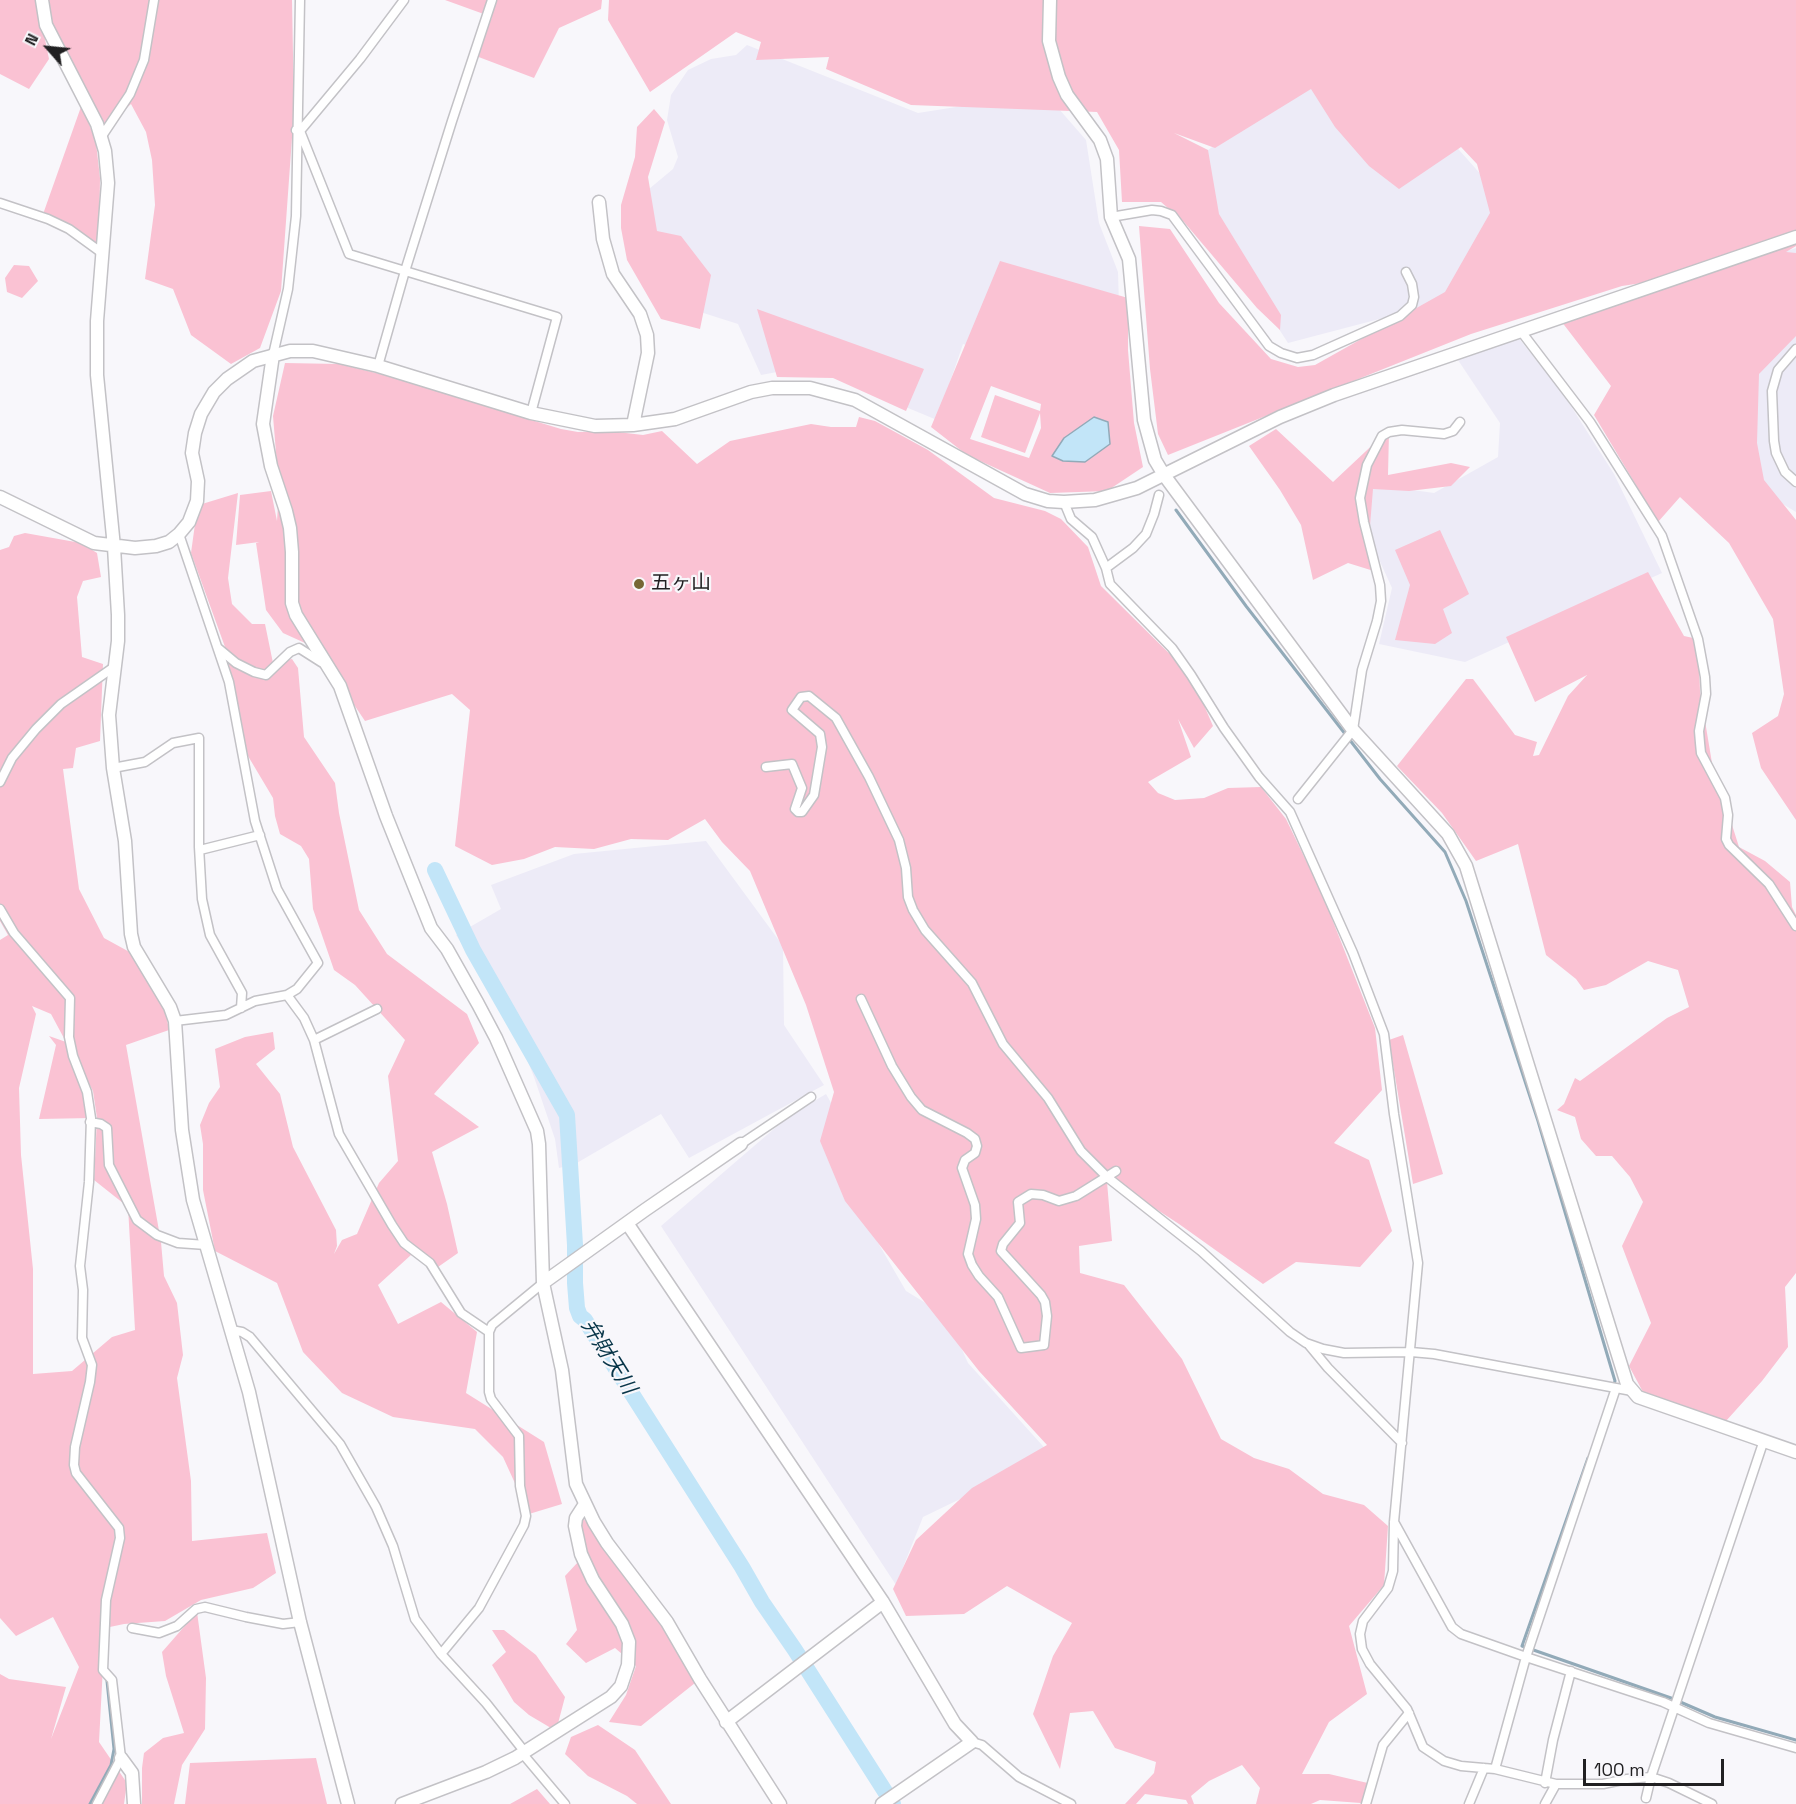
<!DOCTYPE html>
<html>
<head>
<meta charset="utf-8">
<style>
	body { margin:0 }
	#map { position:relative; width:1796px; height:1804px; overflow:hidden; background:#f8f7fb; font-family:"Space Grotesk",sans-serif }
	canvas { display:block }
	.north { position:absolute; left:18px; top:18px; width:60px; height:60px; -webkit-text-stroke:4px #f8f7fb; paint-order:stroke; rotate:297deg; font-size:16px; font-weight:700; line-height:24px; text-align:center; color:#212022 }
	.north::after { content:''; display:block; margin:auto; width:21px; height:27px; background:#212022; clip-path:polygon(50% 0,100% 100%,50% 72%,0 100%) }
	.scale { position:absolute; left:1583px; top:1759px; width:141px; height:27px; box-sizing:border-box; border:3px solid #212022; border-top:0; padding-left:8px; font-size:18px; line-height:21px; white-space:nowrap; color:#212022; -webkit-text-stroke:4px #f8f7fb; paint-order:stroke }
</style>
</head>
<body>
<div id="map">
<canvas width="1796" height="1804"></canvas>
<div class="north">N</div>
<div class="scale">100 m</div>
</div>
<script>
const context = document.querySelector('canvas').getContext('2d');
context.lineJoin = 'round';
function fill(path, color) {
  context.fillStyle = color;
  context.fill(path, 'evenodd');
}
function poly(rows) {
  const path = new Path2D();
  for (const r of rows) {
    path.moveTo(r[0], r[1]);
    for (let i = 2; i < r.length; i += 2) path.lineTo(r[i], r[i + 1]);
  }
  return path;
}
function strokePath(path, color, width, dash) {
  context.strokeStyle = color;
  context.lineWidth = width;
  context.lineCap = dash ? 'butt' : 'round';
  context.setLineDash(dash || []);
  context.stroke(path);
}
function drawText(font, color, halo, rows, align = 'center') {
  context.font = font + ' "Space Grotesk","Noto Sans JP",sans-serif';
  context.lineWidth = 4.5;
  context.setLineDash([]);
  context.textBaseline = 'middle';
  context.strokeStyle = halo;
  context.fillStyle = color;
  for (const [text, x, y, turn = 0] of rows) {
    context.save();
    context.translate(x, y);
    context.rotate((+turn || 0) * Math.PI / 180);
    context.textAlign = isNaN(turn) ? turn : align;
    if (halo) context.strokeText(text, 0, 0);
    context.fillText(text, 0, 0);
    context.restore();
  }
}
const built = poly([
	[1362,41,1566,270,1288,343,1177,172],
	[747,45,918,113,1045,93,1086,140,1099,223,1118,272,1119,305,1043,370,963,344,937,420,826,374,777,372,761,375,738,324,694,310,633,228,643,194,673,169,678,157,667,120,671,95,688,70,711,59,736,55],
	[1796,248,1796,512,1763,492,1736,445,1778,254],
	[1517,336,1562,392,1614,474,1662,573,1465,662,1379,644,1392,588,1363,524,1371,484,1434,493,1498,457,1500,423,1458,360],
	[706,841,783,946,784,1025,824,1085,689,1158,661,1114,575,1164,559,1168,555,1139,534,1077,511,1019,456,935,501,909,491,885,574,854],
	[826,1094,851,1138,840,1177,906,1291,947,1316,968,1363,1051,1455,923,1517,896,1585,661,1226,789,1116]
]);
const green = poly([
	[0,0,37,0,49,59,29,89,0,74],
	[49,0,292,0,294,110,281,291,260,348,231,364,191,335,173,289,145,279,155,205,152,160,146,132,131,104,105,128,51,21],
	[445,0,602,0,601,9,559,28,534,78,476,56,492,17],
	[609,0,1796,0,1796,246,1786,252,1796,253,1796,336,1759,374,1757,443,1764,480,1796,520,1796,820,1761,768,1752,733,1778,716,1784,694,1773,619,1729,543,1680,497,1658,522,1594,415,1611,386,1558,317,1668,279,1622,286,1471,334,1168,455,1158,434,1150,369,1139,226,1170,229,1219,303,1271,359,1298,367,1315,365,1445,292,1490,213,1477,164,1461,147,1399,189,1369,166,1335,127,1311,89,1215,148,1174,133,1208,150,1219,214,1281,315,1280,330,1257,308,1184,222,1161,202,1122,202,1119,150,1097,112,911,105,826,69,829,57,756,60,761,42,736,32,650,92,608,20],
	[82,104,96,143,100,178,99,250,42,217],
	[654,109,665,122,648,177,657,231,681,236,711,275,700,329,661,319,627,260,621,228,621,205,635,157,637,127],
	[1000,261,1128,298,1128,350,1134,423,1143,467,1107,491,1050,493,967,455,931,427],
	[991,386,1041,404,1040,411,995,395,981,437,1025,453,1040,413,1041,428,1029,458,970,439],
	[14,265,29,266,38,281,22,298,7,292,5,278],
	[757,309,924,369,906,411,833,378,777,377],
	[285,363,339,364,380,374,561,429,578,432,609,431,643,435,662,431,697,464,730,441,811,424,831,427,856,427,859,417,875,421,928,450,994,498,1045,511,1061,519,1088,547,1101,586,1191,675,1213,726,1194,748,1178,719,1191,757,1148,782,1158,793,1175,800,1204,798,1228,788,1261,787,1286,819,1323,896,1375,1028,1382,1090,1334,1143,1369,1160,1392,1231,1360,1267,1296,1262,1263,1284,1179,1224,1110,1179,1097,1186,1107,1182,1112,1241,1079,1246,1080,1273,1124,1285,1182,1359,1221,1439,1254,1458,1289,1469,1323,1494,1364,1505,1388,1526,1384,1585,1349,1626,1367,1694,1329,1722,1302,1774,1329,1774,1372,1784,1361,1803,1320,1800,1311,1804,1256,1804,1260,1788,1242,1765,1209,1781,1191,1796,1194,1804,1188,1804,1186,1800,1145,1794,1136,1804,1125,1804,1154,1773,1156,1762,1115,1748,1093,1711,1070,1713,1060,1769,1033,1714,1053,1656,1072,1623,1007,1586,964,1614,906,1616,893,1589,916,1540,972,1488,1047,1445,979,1371,845,1201,820,1141,834,1092,806,1005,750,871,722,842,705,819,668,840,631,839,594,849,555,847,524,859,492,865,455,846,470,710,452,694,365,721,316,648,283,633,266,610,256,543,259,542,236,545,240,495,271,491,277,521,279,489,273,416],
	[1276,429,1333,482,1382,436,1389,432,1388,475,1451,463,1470,467,1451,486,1409,491,1373,489,1369,538,1377,572,1348,563,1313,580,1301,525,1280,490,1249,446],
	[238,493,228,578,232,604,252,624,265,624,273,663,292,659,298,668,304,737,335,783,339,813,359,910,387,954,467,1014,479,1043,434,1094,479,1127,432,1152,447,1204,458,1253,438,1267,411,1255,378,1285,398,1324,441,1302,477,1332,466,1393,544,1442,562,1504,529,1514,503,1457,475,1429,393,1417,342,1393,303,1352,277,1283,215,1251,203,1190,203,1144,200,1125,209,1103,220,1087,215,1049,245,1037,273,1032,275,1049,256,1064,280,1094,293,1147,336,1230,337,1246,334,1254,342,1240,357,1234,379,1183,398,1161,388,1076,405,1040,355,985,334,970,313,909,309,859,301,846,280,834,275,816,273,798,248,756,225,647,191,553,195,524,202,504],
	[1440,530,1469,594,1443,609,1452,633,1435,644,1395,640,1410,585,1395,550],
	[25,533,81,543,97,553,101,577,83,581,77,597,82,657,103,664,100,741,76,748,73,768,63,769,79,889,104,938,135,955,164,1004,169,1030,126,1045,161,1242,164,1276,177,1303,183,1355,177,1378,191,1481,192,1541,267,1533,276,1573,253,1588,201,1600,165,1621,124,1624,105,1628,99,1742,127,1783,124,1804,0,1804,0,1674,9,1679,66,1687,51,1739,79,1667,53,1617,16,1636,0,1618,0,940,8,935,0,921,0,550,9,547,14,536],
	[32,1006,51,1014,66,1042,49,1036,56,1045,39,1119,91,1118,79,1065,93,1091,97,1118,94,1180,128,1207,135,1330,112,1337,72,1371,33,1374,33,1269,21,1155,19,1088,36,1014],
	[1648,572,1684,636,1698,639,1700,691,1714,775,1721,790,1739,847,1765,861,1790,882,1792,907,1796,915,1796,1273,1785,1287,1788,1347,1762,1381,1726,1421,1643,1392,1629,1366,1651,1323,1622,1246,1643,1202,1630,1177,1612,1156,1596,1156,1581,1139,1575,1117,1557,1110,1564,1104,1575,1078,1580,1081,1667,1018,1689,1007,1678,970,1648,961,1606,985,1584,990,1576,979,1546,955,1518,844,1476,861,1442,813,1397,766,1466,679,1473,679,1515,735,1537,742,1533,756,1539,755,1568,696,1587,675,1535,702,1506,637],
	[1403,1035,1443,1174,1413,1184,1389,1040],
	[579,1513,671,1629,700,1679,641,1726,609,1722,626,1695,636,1666,615,1648,586,1663,566,1644,577,1630,565,1576,578,1562,575,1526],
	[197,1612,206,1678,205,1729,182,1765,174,1804,142,1804,142,1768,144,1753,163,1738,184,1733,166,1676,162,1652],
	[492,1630,504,1630,536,1655,565,1697,556,1731,529,1715,514,1702,492,1665,506,1652],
	[598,1725,635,1750,671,1804,637,1804,627,1796,588,1776,565,1754,571,1737],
	[316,1758,327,1804,185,1804,190,1763],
	[537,1789,550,1804,510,1804]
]);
const water = poly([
	[1094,417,1108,422,1110,444,1085,462,1063,461,1052,456,1064,438,1094,417]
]);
const stream = poly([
	[1176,510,1246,606,1380,779,1445,852,1466,901,1538,1121,1615,1381,1613,1387],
	[1588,1458,1522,1646,1671,1698,1715,1717,1796,1740],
	[90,1804,111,1765,114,1749,107,1681]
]);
const river = poly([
	[435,870,473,950,567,1115,575,1245,575,1283,577,1308,580,1316,585,1320,742,1567,762,1602,795,1650,893,1804]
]);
const street = poly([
	[296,130,300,131,349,254,557,317,531,413],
	[300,131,360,59,404,0],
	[102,136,130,94,144,60,154,0],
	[0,203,48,219,69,229,102,253],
	[1111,217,1152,210,1161,211,1172,215,1269,346,1281,353,1297,358,1313,355,1400,316,1412,305,1414,297,1412,284,1406,272],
	[1520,330,1590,422,1662,536,1698,639,1705,677,1706,694,1699,731,1700,743,1701,753,1725,798,1728,815,1726,839,1729,845,1769,884,1796,926],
	[1796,349,1778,370,1772,391,1774,441,1776,453,1785,472,1796,482],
	[273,355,288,289,296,216,300,0],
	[378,366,405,271,452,121,492,0],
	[1159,495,1154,514,1146,534,1133,548,1106,568,1110,584,1172,648,1191,675,1224,728,1259,777,1290,812,1353,953,1384,1034,1394,1114,1418,1263,1394,1522,1393,1571,1388,1588,1363,1621,1360,1634,1362,1649,1370,1664,1407,1709,1423,1747,1444,1761,1461,1766,1495,1769,1556,1784,1603,1784,1627,1779,1651,1777,1669,1783,1712,1804],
	[1064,502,1071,519,1092,537,1106,568],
	[218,648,236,663,254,672,266,675,290,652,299,648,321,662],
	[766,767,792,764,802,788,795,809,798,812,802,812,814,795,822,747,820,734,792,710,801,697,809,696,836,718,869,777,899,840,906,868,908,897,913,910,925,930,972,983,1003,1044,1048,1098,1081,1151,1107,1177,1201,1251,1290,1332,1306,1343,1323,1349,1344,1353,1411,1352,1434,1354,1632,1391],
	[113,768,145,762,173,743,199,738,199,847,202,899,210,935,242,993,241,1008],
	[0,782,12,758,36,729,61,704,114,667],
	[1298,799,1353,730,1362,670,1377,621,1381,601,1380,585,1364,522,1360,498,1367,465,1382,436,1389,432,1402,430,1444,434,1453,431,1460,422],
	[200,850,260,835],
	[0,909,14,933,70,998,69,1037,73,1056,87,1092,91,1118,89,1182,80,1266,83,1290,82,1338,92,1365,90,1382,75,1447,74,1465,76,1473,119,1528,120,1538,106,1600,103,1670,112,1680,121,1758,97,1804],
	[287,995,304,1018,314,1040,339,1134,392,1225,404,1243,430,1263,461,1313,489,1332],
	[861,999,892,1066,911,1097,922,1110,967,1133,975,1139,977,1146,975,1153,965,1160,962,1168,975,1205,976,1219,968,1254,972,1265,979,1276,998,1297,1021,1348,1044,1345,1047,1316,1045,1302,1041,1295,1001,1251,1003,1244,1020,1223,1018,1202,1031,1194,1043,1195,1059,1201,1076,1196,1116,1171],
	[175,1021,226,1015,255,1001,287,995,297,989,318,963,277,889,255,821,229,682,179,534],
	[314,1040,377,1009],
	[90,1122,101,1124,107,1128,109,1165,137,1220,157,1235,178,1243,206,1245],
	[741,1144,811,1097],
	[231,1330,242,1332,250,1337,340,1444,376,1507,393,1546,415,1619,441,1654,486,1703,524,1751],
	[1309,1345,1328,1368,1402,1443],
	[1394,1522,1452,1627,1461,1634,1526,1657,1663,1702,1709,1723,1796,1748],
	[132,1628,159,1633,177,1626,196,1609,205,1607,246,1617,283,1624,300,1622],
	[441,1654,479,1608,524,1525,526,1516,520,1486,519,1436,491,1399,489,1392,489,1332,492,1325,543,1283],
	[972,1742,982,1745,1019,1777,1071,1804],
	[522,1753,565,1804],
	[1495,1769,1526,1657,1616,1388],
	[1545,1783,1553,1740,1571,1671],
	[1646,1798,1651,1777,1764,1440],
	[1366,1804,1383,1745,1409,1713],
	[1469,1804,1484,1768],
	[1545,1804,1556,1784]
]);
const secondary = poly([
	[42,0,46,25,97,124,105,151,108,183,97,321,97,375,114,547,118,615,118,641,109,715,113,768,125,841,131,934,134,947,170,1007,175,1021,182,1130,193,1200,249,1392,300,1622,348,1804],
	[1050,0,1049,41,1059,77,1067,95,1100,140,1107,159,1111,217,1129,259,1144,420,1155,460,1164,475,1353,730,1448,834,1466,866,1627,1384,1638,1397,1796,1452],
	[599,202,603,239,613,274,640,314,647,335,648,353,633,425],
	[273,355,263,424,271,466,286,511,290,528,292,552,292,603,296,615,340,686,386,816,431,928,447,949,478,1004,496,1038,537,1131,539,1144,543,1283,562,1370,576,1484,594,1522,607,1543,667,1622,700,1679,780,1804],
	[0,497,94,543,135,548,156,546,169,542,179,534,189,522,197,501,198,481,192,453,195,433,201,414,214,392,227,379,253,361,290,351,313,351,378,366,531,413,595,426,633,425,675,419,751,392,772,388,810,388,855,400,1025,494,1048,501,1064,502,1095,500,1137,488,1280,417,1334,395,1796,237],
	[627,1223,883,1602,955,1724,972,1742,882,1804],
	[543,1283,645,1210,741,1144],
	[726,1722,883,1602],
	[121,1758,132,1773,134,1804],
	[402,1804,486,1772,515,1758,611,1697,621,1686,628,1665,629,1642,622,1624,593,1580,581,1554,575,1526,576,1518,585,1504]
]);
const markers = [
	[639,584,6,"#766735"]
];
const poiNames = [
	["五ヶ山",651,584]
];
const waterNames = [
	["弁財天川",608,1357,58]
];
fill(built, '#edebf7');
fill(green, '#fac2d3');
fill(water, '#c2e5f8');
strokePath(water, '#92aab8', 1.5);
strokePath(stream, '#92aab8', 3);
strokePath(river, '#c2e5f8', 16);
strokePath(street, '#c3c2c6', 11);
strokePath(secondary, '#c3c2c6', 15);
strokePath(street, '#fff', 8);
strokePath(secondary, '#fff', 12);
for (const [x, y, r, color] of markers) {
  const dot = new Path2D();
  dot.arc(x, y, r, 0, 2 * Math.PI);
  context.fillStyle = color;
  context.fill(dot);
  strokePath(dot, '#f8f7fb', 2);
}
drawText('20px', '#212022', '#f8f7fb', poiNames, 'left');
drawText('italic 21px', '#073548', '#f8f7fb', waterNames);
</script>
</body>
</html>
